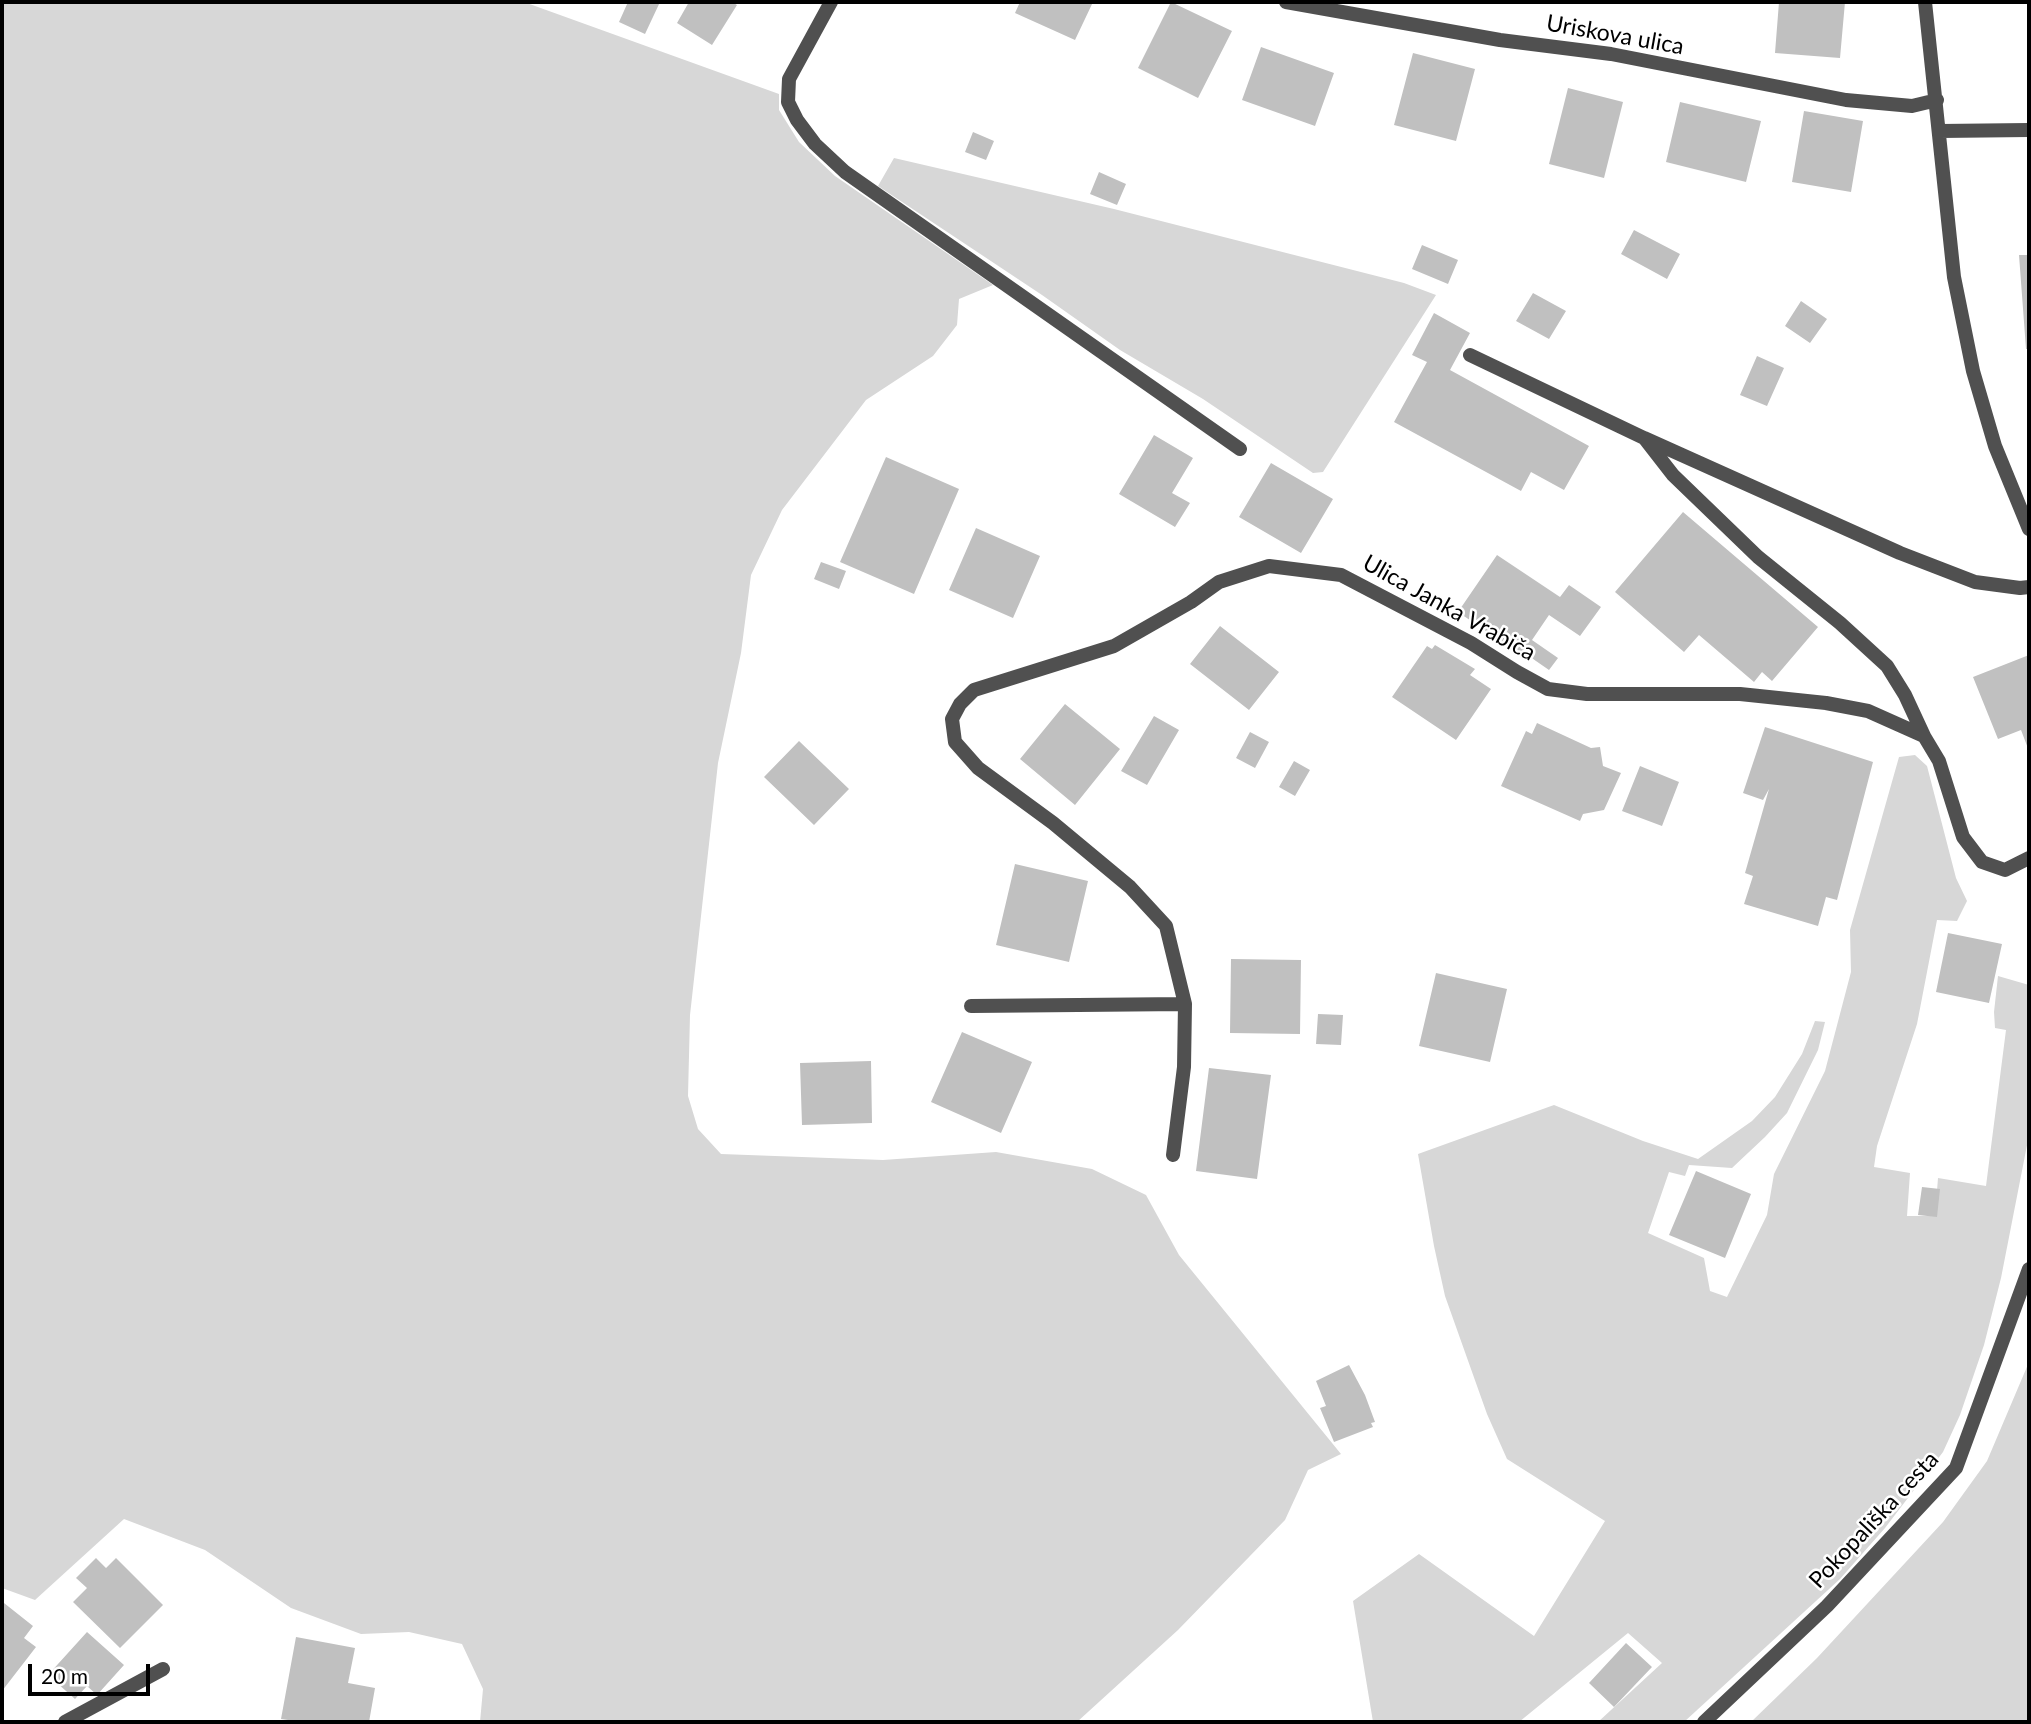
<!DOCTYPE html>
<html>
<head>
<meta charset="utf-8">
<style>
	body { margin:0 }
	#map { position:relative; width:2031px; height:1724px; overflow:hidden; background:#fff; font-family:Lato,sans-serif }
	canvas { display:block }
	.frame { position:absolute; inset:0; border:4px solid #000; pointer-events:none }
	.scale { position:absolute; left:28px; top:1664px; width:122px; height:32px; box-sizing:border-box; border:4px solid #000; border-top:0; padding-left:9px; font-size:21px; line-height:24px; white-space:nowrap; color:#000; -webkit-text-stroke:5px #fff; paint-order:stroke }
</style>
</head>
<body>
<div id="map">
<canvas width="2031" height="1724"></canvas>
<div class="frame"></div>
<div class="scale">20 m</div>
</div>
<script>
const context = document.querySelector('canvas').getContext('2d');
context.lineJoin = 'round';
function fill(path, color) {
  context.fillStyle = color;
  context.fill(path, 'evenodd');
}
function poly(rows) {
  const path = new Path2D();
  for (const r of rows) {
    path.moveTo(r[0], r[1]);
    for (let i = 2; i < r.length; i += 2) path.lineTo(r[i], r[i + 1]);
  }
  return path;
}
function strokePath(path, color, width, dash) {
  context.strokeStyle = color;
  context.lineWidth = width;
  context.lineCap = dash ? 'butt' : 'round';
  context.setLineDash(dash || []);
  context.stroke(path);
}
function drawText(font, color, halo, rows, align = 'center') {
  context.font = font + ' Lato,sans-serif';
  context.lineWidth = 5;
  context.setLineDash([]);
  context.textBaseline = 'middle';
  context.strokeStyle = halo;
  context.fillStyle = color;
  for (const [text, x, y, turn = 0] of rows) {
    context.save();
    context.translate(x, y);
    context.rotate((+turn || 0) * Math.PI / 180);
    context.textAlign = isNaN(turn) ? turn : align;
    if (halo) context.strokeText(text, 0, 0);
    context.fillText(text, 0, 0);
    context.restore();
  }
}
const green = poly([
	[2,2,524,2,779,94,779,110,799,142,835,176,993,285,959,299,957,325,933,356,866,400,782,510,751,575,741,653,718,763,690,1015,688,1096,698,1129,721,1154,883,1160,996,1152,1092,1169,1146,1195,1179,1255,1341,1454,1308,1470,1285,1520,1178,1630,1077,1722,480,1722,483,1689,462,1644,409,1632,361,1634,291,1608,205,1550,124,1519,35,1600,2,1588],
	[894,158,1114,209,1404,283,1436,295,1323,472,1313,473,1203,399,1120,350,1042,295,878,186],
	[1915,755,1927,766,1956,878,1967,901,1957,921,1937,920,1917,1024,1877,1146,1874,1167,1910,1173,1907,1216,1935,1216,1938,1178,1986,1186,2006,1030,1995,1028,1994,1012,1998,976,2029,985,2029,1135,2001,1278,1984,1345,1960,1415,1943,1452,1885,1528,1840,1579,1684,1722,1598,1722,1662,1663,1628,1633,1519,1722,1373,1722,1353,1601,1419,1554,1534,1636,1605,1521,1507,1459,1487,1414,1445,1296,1434,1246,1418,1154,1554,1105,1643,1141,1698,1159,1752,1121,1775,1097,1802,1054,1815,1021,1825,1022,1818,1050,1787,1113,1765,1137,1732,1168,1689,1165,1685,1176,1669,1172,1648,1233,1704,1258,1710,1291,1727,1297,1767,1215,1774,1174,1825,1071,1851,972,1850,930,1899,757],
	[2029,1362,2029,1722,1751,1722,1817,1658,1943,1522,1987,1461]
]);
const building = poly([
	[628,2,660,2,645,34,619,22],
	[689,2,732,2,737,5,712,45,677,23],
	[1020,2,1093,2,1075,40,1015,13],
	[1171,2,1232,31,1198,98,1138,68],
	[1779,2,1845,2,1840,58,1775,53],
	[1261,47,1334,73,1315,126,1242,100],
	[1413,53,1475,69,1456,141,1394,125],
	[1568,88,1623,102,1604,178,1549,164],
	[1680,102,1761,121,1746,182,1666,162],
	[1804,111,1863,121,1851,192,1792,182],
	[973,132,994,141,986,160,965,152],
	[1099,172,1126,184,1117,205,1090,194],
	[1634,230,1680,254,1667,279,1621,254],
	[1422,245,1458,260,1448,284,1412,269],
	[2019,255,2029,255,2029,349,2026,349],
	[1533,293,1566,311,1549,339,1516,321],
	[1801,301,1827,319,1810,343,1785,326],
	[1434,313,1470,333,1450,370,1589,446,1564,490,1531,472,1521,491,1394,422,1427,362,1412,355],
	[1757,356,1784,368,1767,406,1740,395],
	[1154,435,1193,458,1172,493,1190,503,1175,527,1119,494],
	[886,457,959,489,914,594,840,562],
	[1271,463,1333,499,1301,553,1239,517],
	[1683,512,1818,627,1772,681,1762,672,1754,682,1699,635,1684,652,1615,592],
	[976,528,1040,556,1013,618,949,590],
	[1497,555,1560,597,1569,585,1601,607,1580,636,1549,615,1532,640,1558,658,1549,670,1523,652,1521,655,1458,612],
	[821,562,846,571,839,589,814,579],
	[1220,626,1279,672,1249,710,1190,664],
	[1435,645,1475,669,1470,675,1491,689,1456,740,1392,697,1427,646,1432,649],
	[2029,655,2029,751,2021,730,1998,739,1973,677],
	[1065,704,1120,749,1075,805,1020,759],
	[1154,716,1179,730,1147,785,1121,771],
	[1537,723,1591,748,1600,747,1603,766,1621,773,1604,810,1583,814,1580,821,1501,786,1526,731,1532,734],
	[1765,727,1873,762,1837,900,1826,897,1818,926,1744,904,1753,876,1745,873,1769,789,1763,800,1743,793],
	[1250,732,1269,742,1255,768,1236,758],
	[799,741,849,789,814,825,764,777],
	[1294,761,1310,770,1295,796,1279,787],
	[1640,766,1679,782,1662,826,1622,811],
	[1015,864,1088,881,1069,962,996,945],
	[1948,933,2002,944,1989,1003,1936,992],
	[1231,959,1301,960,1300,1034,1230,1033],
	[1436,973,1507,989,1490,1062,1419,1046],
	[1318,1014,1343,1015,1341,1045,1316,1044],
	[962,1032,1032,1062,1001,1133,931,1102],
	[871,1061,872,1123,802,1125,800,1063],
	[1209,1068,1271,1075,1257,1179,1196,1171],
	[1696,1171,1751,1194,1725,1258,1669,1235],
	[1922,1187,1940,1189,1937,1217,1918,1215],
	[1349,1365,1365,1395,1375,1422,1371,1423,1373,1427,1334,1442,1320,1408,1326,1406,1316,1381],
	[96,1558,106,1568,116,1558,163,1605,120,1648,73,1602,87,1588,76,1578],
	[4,1603,33,1626,24,1638,36,1647,2,1691,2,1606],
	[87,1632,124,1665,97,1695,87,1686,75,1699,48,1675],
	[296,1637,355,1648,348,1683,375,1688,369,1722,302,1722,281,1719],
	[1626,1643,1652,1667,1614,1707,1589,1683]
]);
const minor = poly([
	[831,2,789,79,788,102,797,120,815,144,845,172,1240,449],
	[1286,2,1500,40,1611,54,1846,100,1912,106,1937,100],
	[1925,2,1954,277,1973,371,1995,446,2029,529],
	[1940,131,2029,130],
	[1470,355,1644,438,1900,553,1975,582,2020,588,2029,587],
	[1645,439,1673,475,1758,557,1840,623,1887,666,1905,695,1924,736],
	[971,1006,1185,1004],
	[1173,1155,1184,1067,1185,1004,1166,926,1130,887,1053,823,978,768,955,742,952,719,960,704,974,690,1114,646,1191,602,1219,582,1269,566,1341,575,1471,643,1517,672,1548,689,1587,694,1740,694,1826,703,1868,711,1924,736,1939,761,1963,837,1982,862,2005,870,2029,858],
	[65,1722,163,1669]
]);
const tertiary = poly([
	[1704,1722,1827,1606,1956,1468,2029,1269]
]);
const streetNames = [
	["Uriskova ulica",1615,35,10],
	["Ulica Janka Vrabiča",1449,608,29],
	["Pokopališka cesta",1874,1520,-47]
];
fill(green, '#d7d7d7');
fill(building, '#c0c0c0');
strokePath(minor, '#505050', 14);
strokePath(tertiary, '#505050', 14);
drawText('23px', '#000', '#fff', streetNames);
</script>
</body>
</html>
